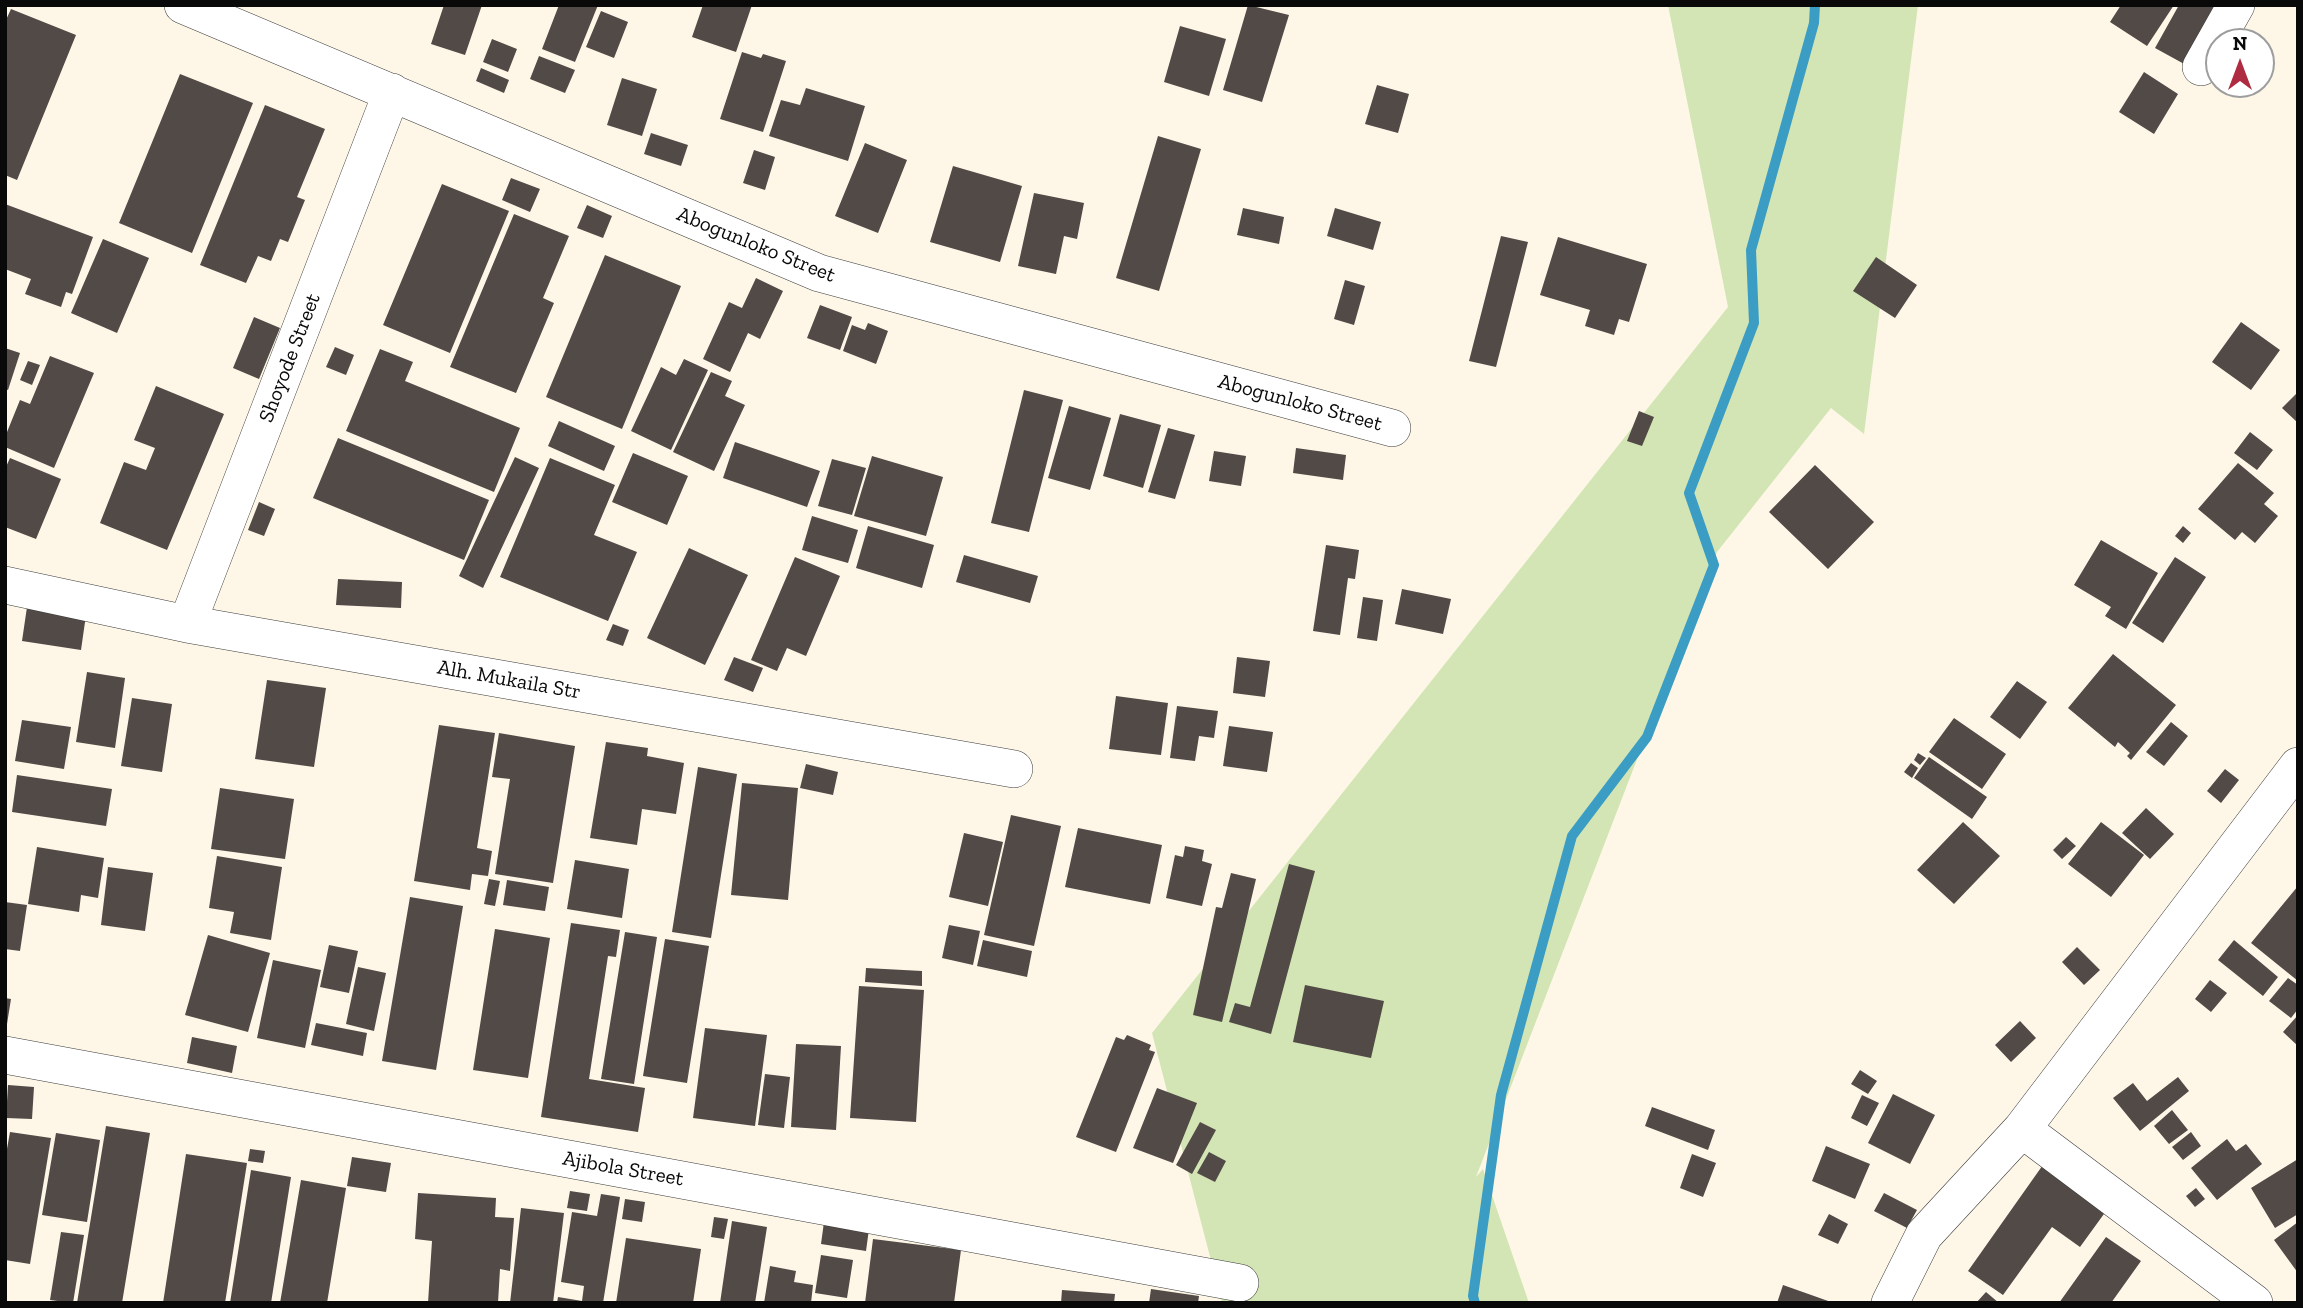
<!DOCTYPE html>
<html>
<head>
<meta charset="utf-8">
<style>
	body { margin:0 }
	#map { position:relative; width:2303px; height:1308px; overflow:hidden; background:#fef7e7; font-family:"Zilla Slab",serif }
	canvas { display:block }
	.frame { position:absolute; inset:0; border:7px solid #090909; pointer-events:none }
	.north { position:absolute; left:2205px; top:28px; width:70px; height:70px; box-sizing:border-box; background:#fff; border:2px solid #9d9d9d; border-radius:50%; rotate:0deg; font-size:19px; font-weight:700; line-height:28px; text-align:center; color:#090909 }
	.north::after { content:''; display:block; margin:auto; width:24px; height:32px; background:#af2b41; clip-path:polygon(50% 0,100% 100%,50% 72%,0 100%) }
</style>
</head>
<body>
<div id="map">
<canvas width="2303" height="1308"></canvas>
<div class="frame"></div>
<div class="north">N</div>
</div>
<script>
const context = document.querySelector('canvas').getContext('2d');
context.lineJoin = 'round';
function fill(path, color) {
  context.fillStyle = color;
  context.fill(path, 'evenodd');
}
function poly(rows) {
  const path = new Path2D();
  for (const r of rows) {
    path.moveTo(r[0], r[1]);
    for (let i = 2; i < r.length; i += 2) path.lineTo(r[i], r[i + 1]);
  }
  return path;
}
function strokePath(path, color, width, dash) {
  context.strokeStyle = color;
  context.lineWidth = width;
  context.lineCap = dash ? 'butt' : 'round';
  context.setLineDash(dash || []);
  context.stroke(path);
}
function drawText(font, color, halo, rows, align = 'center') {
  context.font = font + ' "Zilla Slab",serif';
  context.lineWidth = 7;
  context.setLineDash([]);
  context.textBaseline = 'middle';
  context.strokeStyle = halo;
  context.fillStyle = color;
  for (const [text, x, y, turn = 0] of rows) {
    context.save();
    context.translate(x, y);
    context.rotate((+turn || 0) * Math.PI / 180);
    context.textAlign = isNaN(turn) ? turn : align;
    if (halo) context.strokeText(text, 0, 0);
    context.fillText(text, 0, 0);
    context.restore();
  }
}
const green = poly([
	[1668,5,1918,5,1864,434,1831,408,1717,552,1476,1177,1483,1169,1529,1303,1222,1303,1152,1033,1728,307]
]);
const stream = poly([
	[1475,1303,1473,1296,1501,1095,1572,836,1647,737,1714,565,1689,493,1754,323,1751,250,1814,23,1815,5]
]);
const building = poly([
	[444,5,482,5,465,55,431,44],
	[559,5,598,5,575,62,542,49],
	[703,5,752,5,736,52,692,37],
	[1248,5,1289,15,1262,102,1223,90],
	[2121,5,2174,5,2147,46,2110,22],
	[2179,5,2218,5,2186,65,2155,48],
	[11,9,76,35,17,180,5,175,5,22],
	[601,11,628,22,614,58,586,47],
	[1180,26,1226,39,1209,96,1164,82],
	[492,39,517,49,508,72,483,62],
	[742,52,761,58,763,54,786,61,763,132,720,119],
	[539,56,575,70,565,93,530,79],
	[481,68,509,80,504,93,476,81],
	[2144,72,2178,94,2154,134,2119,112],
	[180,74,253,103,192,253,119,223],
	[622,78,657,89,642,136,607,125],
	[1377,85,1409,94,1398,133,1365,124],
	[806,88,865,106,848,161,769,136,781,100,800,105],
	[265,105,325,129,297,197,305,200,288,242,280,239,271,261,258,256,246,283,200,265],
	[651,133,688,145,681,166,644,154],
	[1158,136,1201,149,1159,291,1116,278],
	[865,143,907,160,878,233,835,216],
	[754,150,775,157,765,190,743,183],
	[953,166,1022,186,1000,262,930,242],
	[511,178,540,189,530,212,502,200],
	[442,184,509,211,450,353,383,325],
	[1034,193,1084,203,1077,239,1064,236,1056,274,1018,266],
	[5,204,93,237,72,294,66,292,61,307,25,294,31,279,5,269],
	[587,205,612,216,603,238,577,228],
	[1243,208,1284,217,1279,244,1237,235],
	[1335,208,1381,222,1373,250,1327,236],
	[514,214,569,236,543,298,554,303,516,393,450,367],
	[1501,236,1528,242,1496,367,1469,361],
	[1558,237,1647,264,1629,322,1619,319,1614,335,1585,326,1590,310,1540,295],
	[103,239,149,258,117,333,71,313],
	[605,255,681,286,622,429,546,397],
	[1876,257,1917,285,1895,318,1853,291],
	[756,278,783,291,760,339,748,333,730,372,703,359,729,302,742,308],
	[1345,280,1365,286,1354,325,1334,319],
	[820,305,852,317,840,350,807,338],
	[254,317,280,328,259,379,233,368],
	[2241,322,2280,350,2251,390,2212,362],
	[868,323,888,331,876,364,843,351,852,325,865,330],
	[335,347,354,355,346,375,326,367],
	[5,348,20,353,8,390,5,389],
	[380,349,413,362,405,381,520,428,494,492,346,431],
	[50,356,94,373,54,468,5,447,5,437,20,400,30,404],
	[684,359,708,370,671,450,631,431,661,367,676,375],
	[28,361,40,365,32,385,20,380],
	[711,372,732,381,725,396,745,405,714,471,673,452],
	[156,386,224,414,167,550,100,523,124,462,146,470,155,448,134,440],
	[1024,390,1063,400,1029,532,991,523],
	[2298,392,2298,423,2282,408],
	[1069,406,1111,418,1090,490,1048,478],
	[1639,411,1654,417,1642,446,1627,441],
	[1120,414,1161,425,1143,488,1103,476],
	[559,421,615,446,604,471,548,446],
	[1168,428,1195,435,1175,499,1148,492],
	[2250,432,2273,450,2257,470,2234,453],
	[338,438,489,500,464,560,313,498],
	[735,442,820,471,807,507,723,478],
	[1296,448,1346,455,1343,480,1293,473],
	[1214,451,1246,456,1241,486,1209,481],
	[633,453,688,476,667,525,612,502],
	[872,456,943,477,926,536,854,516],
	[515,457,539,468,483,588,459,576],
	[10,458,61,479,36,539,5,527,5,469],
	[550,458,615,485,594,535,637,552,608,621,500,577],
	[832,459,866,468,852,515,818,506],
	[2238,463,2274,493,2264,504,2278,516,2255,543,2242,532,2235,540,2198,509],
	[1815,465,1874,522,1828,569,1769,512],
	[259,502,275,509,264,536,248,530],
	[812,516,858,530,848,563,802,550],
	[868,526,934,545,922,588,856,568],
	[2183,526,2191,533,2183,543,2175,536],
	[2101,540,2158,573,2126,629,2105,616,2111,607,2074,585],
	[1326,545,1359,550,1355,579,1348,578,1340,635,1313,631],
	[689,548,748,575,705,665,647,638],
	[964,555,1038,576,1030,603,956,582],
	[795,557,840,576,806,656,787,648,777,671,751,660],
	[2175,557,2206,577,2163,643,2132,623],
	[338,579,402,582,401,608,336,605],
	[1402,589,1451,599,1443,634,1395,624],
	[1363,597,1383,600,1377,641,1357,638],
	[27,607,86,615,81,650,22,641],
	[613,624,629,630,623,646,606,640],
	[2113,654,2176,705,2131,760,2127,756,2130,753,2118,742,2115,747,2068,708],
	[734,657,763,668,753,692,724,680],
	[1237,657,1270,661,1265,697,1233,693],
	[87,672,125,678,115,748,76,742],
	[267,680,326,688,314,767,255,759],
	[2017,681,2047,702,2020,739,1990,717],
	[1116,696,1168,703,1161,755,1109,749],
	[132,698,172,704,162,772,121,766],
	[1177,706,1218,711,1214,738,1199,736,1195,761,1170,758],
	[1954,718,2006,754,1982,789,1929,752],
	[22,720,71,727,64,769,15,761],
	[2171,722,2188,736,2164,766,2146,752],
	[439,725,495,733,477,848,492,851,488,876,472,874,470,890,414,881],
	[1229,726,1273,732,1267,772,1223,766],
	[499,733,575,746,553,883,495,874,510,779,492,777],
	[606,742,648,748,647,756,684,763,676,814,642,809,637,845,590,838],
	[1918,753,1926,758,1920,765,1914,760],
	[1929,757,1987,797,1972,819,1914,778],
	[1911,763,1918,768,1912,778,1904,772],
	[806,764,838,772,833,795,800,788],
	[698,767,737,774,711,938,672,932],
	[2225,769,2239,780,2221,803,2207,791],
	[17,775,112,789,106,826,12,812],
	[742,783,798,788,788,900,731,895],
	[220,788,294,799,285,859,211,849],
	[2146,808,2174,834,2150,859,2122,833],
	[1011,815,1061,826,1034,946,984,935],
	[1963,822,2000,856,1954,904,1917,870],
	[2101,822,2144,855,2111,897,2068,864],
	[1078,828,1162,845,1150,904,1065,887],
	[964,833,1003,842,988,906,949,897],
	[2066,837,2076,846,2062,859,2053,850],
	[1185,846,1204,850,1202,861,1212,864,1202,906,1166,898,1175,855,1183,857],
	[37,847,104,858,98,898,81,895,79,912,28,904],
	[217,856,282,867,271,940,230,933,234,912,209,908],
	[575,860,629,869,622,918,567,909],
	[1289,864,1315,871,1271,1034,1229,1022,1235,1003,1250,1007],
	[108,867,153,873,145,931,101,925],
	[1231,873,1256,879,1222,1022,1193,1015,1216,907,1222,908],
	[489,879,500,881,495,906,484,904],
	[507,880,549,887,545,911,503,905],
	[2298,886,2298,981,2251,943],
	[410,897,463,906,436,1070,382,1061],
	[5,902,27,905,20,951,5,949],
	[571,923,620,930,616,957,608,956,589,1079,645,1088,638,1132,541,1117],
	[949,925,980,931,973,965,942,958],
	[495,929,550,938,528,1078,473,1070],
	[625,932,657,937,634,1084,601,1079],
	[208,935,270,953,248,1032,185,1015],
	[665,939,709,946,687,1083,643,1076],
	[983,940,1032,951,1027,977,977,966],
	[2234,940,2278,977,2263,996,2218,960],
	[329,945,358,951,349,993,320,987],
	[2077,947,2100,970,2084,985,2062,962],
	[273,960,321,970,305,1048,257,1038],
	[358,967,386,973,374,1031,346,1024],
	[866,968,922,971,922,986,865,982],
	[2288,978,2298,985,2298,1009,2291,1018,2269,1001],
	[2210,980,2227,993,2211,1012,2195,999],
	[1305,985,1384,1001,1371,1058,1293,1042],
	[859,986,924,990,916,1122,850,1118],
	[5,998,11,999,7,1024,5,1024],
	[2298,1015,2298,1046,2283,1032],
	[2020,1021,2036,1038,2011,1062,1995,1045],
	[316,1023,367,1033,363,1056,311,1045],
	[705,1028,767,1035,755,1126,693,1118],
	[1127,1035,1151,1045,1149,1050,1155,1052,1116,1152,1076,1137,1116,1037,1124,1040],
	[192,1037,237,1046,232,1073,187,1063],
	[796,1044,841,1046,836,1130,791,1127],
	[1860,1070,1877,1081,1868,1094,1851,1084],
	[765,1074,790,1077,784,1128,758,1125],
	[2178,1077,2189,1091,2140,1131,2113,1098,2133,1083,2147,1101],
	[8,1085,34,1087,32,1119,6,1118],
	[1157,1088,1197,1103,1173,1163,1133,1148],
	[1893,1094,1935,1115,1910,1164,1868,1143],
	[1862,1095,1879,1103,1867,1126,1851,1118],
	[1652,1107,1715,1130,1708,1150,1645,1126],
	[2172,1110,2188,1130,2169,1144,2154,1126],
	[1200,1122,1216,1130,1192,1174,1176,1165],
	[106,1126,150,1133,122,1303,77,1303],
	[10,1132,51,1138,30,1264,5,1260,5,1160],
	[2191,1132,2201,1146,2183,1160,2172,1147],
	[56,1133,100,1140,87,1222,42,1215],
	[2227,1139,2236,1151,2246,1144,2262,1164,2217,1200,2191,1168],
	[1826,1146,1870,1164,1855,1199,1812,1181],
	[250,1149,265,1151,263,1163,248,1161],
	[1209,1152,1226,1161,1215,1182,1197,1173],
	[186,1154,247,1163,225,1303,163,1303],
	[1692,1154,1716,1163,1703,1197,1680,1188],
	[352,1157,391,1163,386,1192,347,1186],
	[2298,1159,2298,1214,2275,1228,2251,1188],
	[2045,1162,2109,1207,2080,1247,2052,1227,2003,1295,1968,1271],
	[251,1170,291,1177,271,1303,230,1303],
	[301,1180,346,1188,327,1303,280,1303],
	[2196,1188,2205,1199,2195,1207,2186,1196],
	[570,1191,590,1194,587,1211,567,1208],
	[418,1193,496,1198,495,1217,514,1218,510,1271,500,1269,498,1303,428,1303,432,1241,415,1239],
	[1884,1193,1917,1210,1907,1228,1874,1211],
	[601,1194,620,1197,603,1303,557,1303,558,1297,582,1301,584,1286,561,1282,572,1212,597,1216],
	[625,1199,645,1202,642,1222,622,1219],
	[521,1208,564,1213,553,1303,510,1303],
	[1829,1214,1848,1224,1838,1244,1818,1235],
	[714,1217,728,1219,724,1239,711,1237],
	[732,1221,767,1227,755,1303,720,1303],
	[824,1222,869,1229,866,1251,821,1244],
	[2298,1222,2298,1273,2274,1240],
	[61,1232,84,1235,73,1303,50,1300],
	[2106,1237,2141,1261,2111,1303,2059,1303],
	[626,1238,701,1249,693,1303,616,1303],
	[873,1239,961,1250,954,1303,865,1303],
	[821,1255,853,1260,847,1298,815,1293],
	[770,1266,796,1271,794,1282,813,1285,811,1303,764,1303],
	[1783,1285,1831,1302,1831,1303,1777,1303],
	[1151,1289,1199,1296,1198,1303,1149,1303],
	[1062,1290,1115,1294,1114,1303,1061,1303],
	[1986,1292,1999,1303,1976,1303]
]);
const minor = poly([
	[183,5,819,273,1392,428],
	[2201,67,2236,5],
	[5,585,187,624,1014,769],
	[187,624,392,92],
	[5,1055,1240,1283],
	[2022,1129,2254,1303],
	[1890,1303,1924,1235,2022,1129,2298,766]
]);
const streetNames = [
	["Abogunloko Street",756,245,22],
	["Shoyode Street",290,358,-69],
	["Abogunloko Street",1300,403,15],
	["Alh. Mukaila Str",509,680,10],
	["Ajibola Street",623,1169,10]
];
fill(green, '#d3e5b4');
strokePath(stream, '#3b9dc4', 10);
fill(building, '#514a47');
strokePath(minor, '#3c3c3c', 38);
strokePath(minor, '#fff', 37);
drawText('21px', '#090909', '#fff', streetNames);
</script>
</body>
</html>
